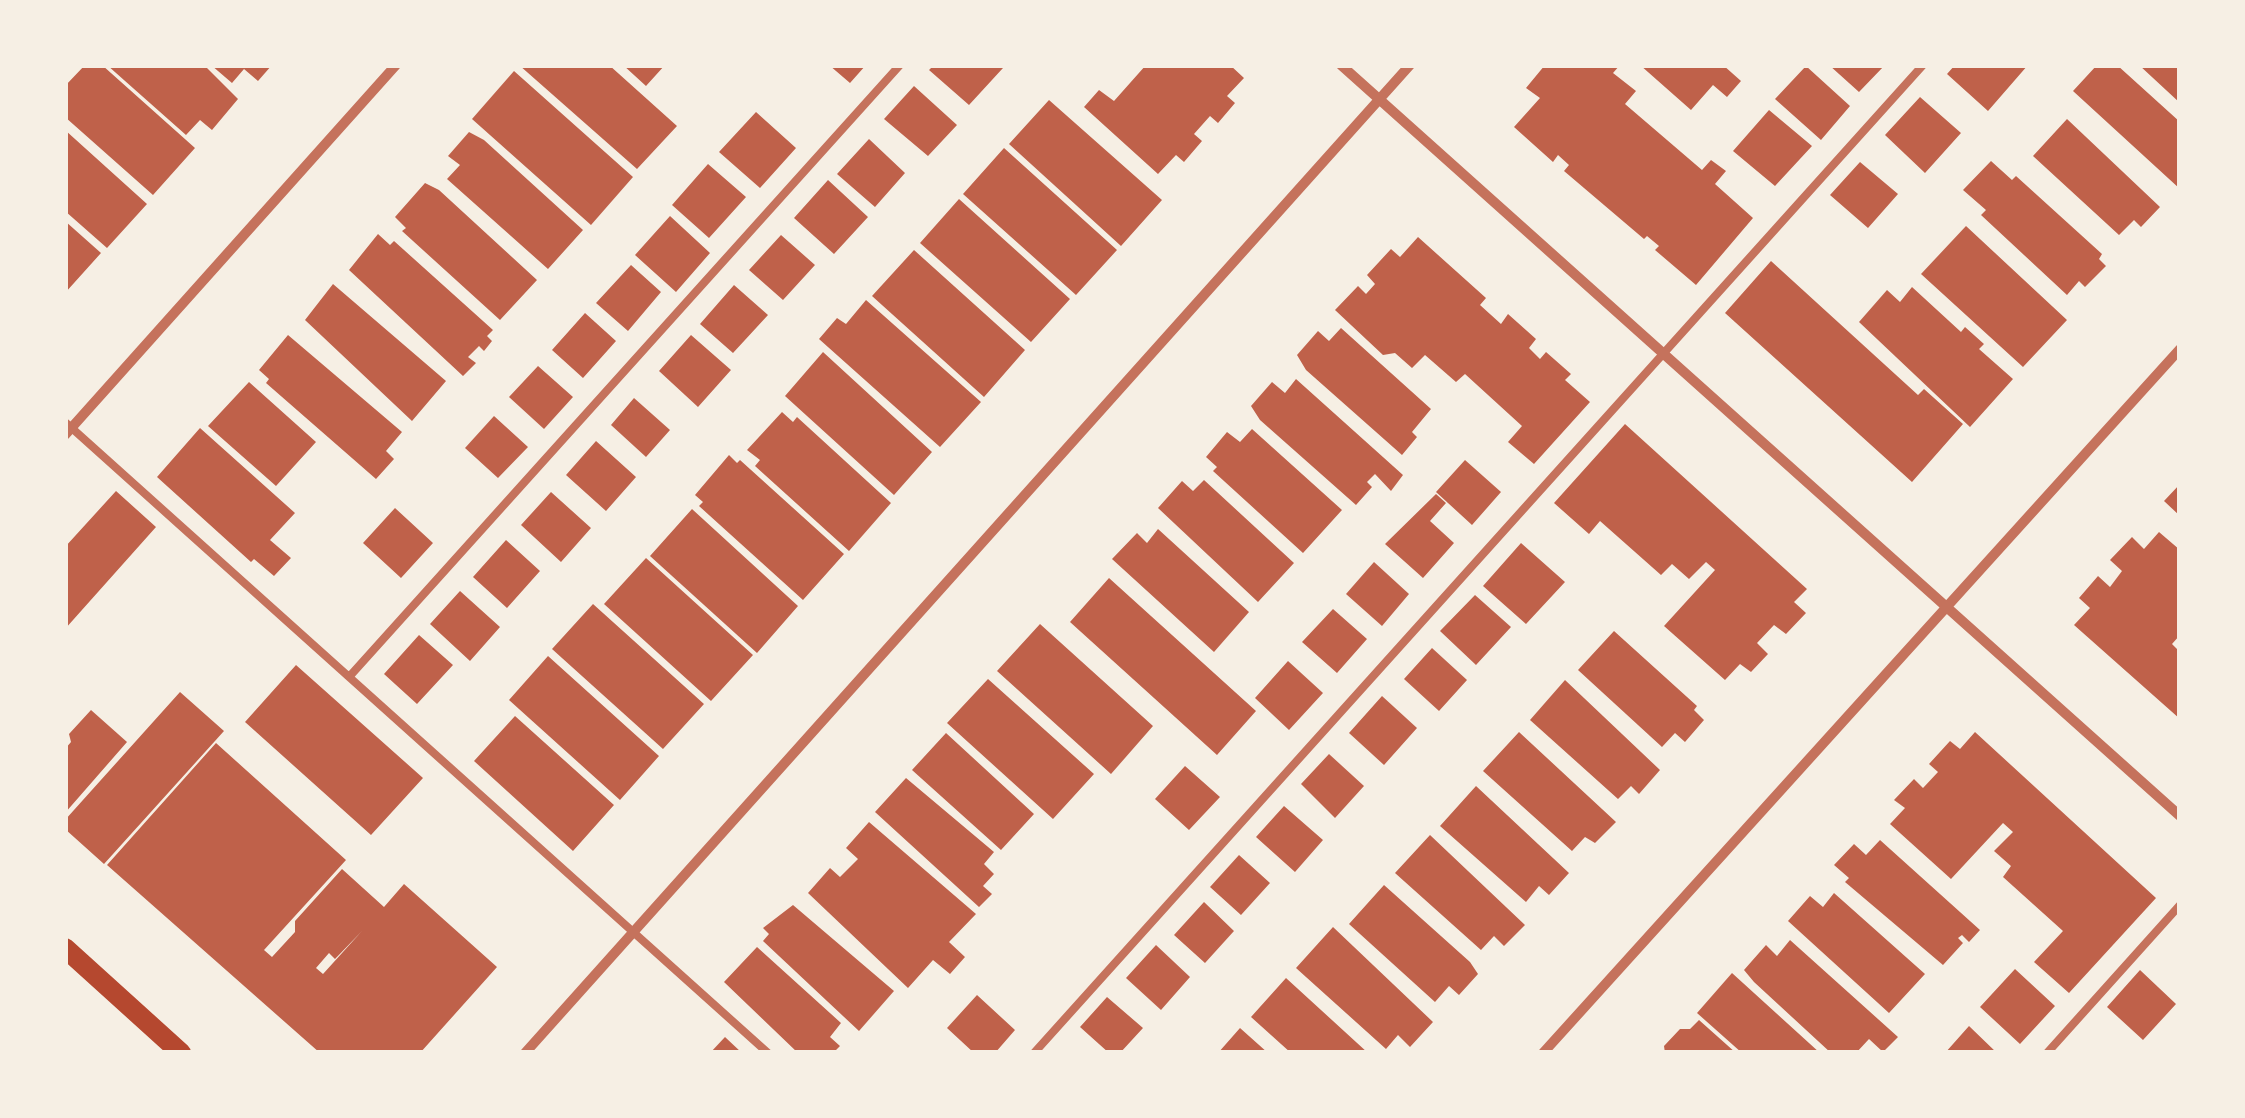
<!DOCTYPE html>
<html>
<head>
<meta charset="utf-8">
<style>
	body { margin:0 }
	#map { position:relative; width:2245px; height:1118px; overflow:hidden; background:#f6efe4; font-family:Poppins,sans-serif }
	canvas { display:block }
	.frame { position:absolute; inset:0; border:68px solid #f6efe4; pointer-events:none }
</style>
</head>
<body>
<div id="map">
<canvas width="2245" height="1118"></canvas>
<div class="frame"></div>
</div>
<script>
const context = document.querySelector('canvas').getContext('2d');
context.lineJoin = 'round';
function fill(path, color) {
  context.fillStyle = color;
  context.fill(path, 'evenodd');
}
function poly(rows) {
  const path = new Path2D();
  for (const r of rows) {
    path.moveTo(r[0], r[1]);
    for (let i = 2; i < r.length; i += 2) path.lineTo(r[i], r[i + 1]);
  }
  return path;
}
function strokePath(path, color, width, dash) {
  context.strokeStyle = color;
  context.lineWidth = width;
  context.lineCap = dash ? 'butt' : 'round';
  context.setLineDash(dash || []);
  context.stroke(path);
}
const building = poly([
	[85,65,102,65,195,148,153,195,65,117,65,86],
	[107,65,204,65,238,99,212,130,200,120,186,135],
	[211,65,272,65,258,81,244,69,232,83],
	[519,65,609,65,677,126,637,169],
	[623,65,665,65,646,86],
	[829,65,866,65,850,83],
	[934,65,1000,65,1003,68,969,105,929,70],
	[1146,65,1230,65,1244,78,1227,96,1235,103,1218,123,1210,116,1194,134,1202,141,1184,162,1176,155,1158,174,1084,107,1099,90,1114,101],
	[1545,65,1620,65,1613,73,1636,91,1625,104,1702,170,1711,160,1726,171,1715,184,1753,218,1696,285,1655,250,1659,246,1647,236,1644,239,1564,171,1569,165,1558,155,1553,162,1514,127,1540,98,1526,88],
	[1640,65,1723,65,1741,81,1727,97,1713,85,1691,110],
	[1829,65,1885,65,1859,92],
	[1955,65,2028,65,1988,111,1947,74],
	[2097,65,2117,65,2180,122,2180,189,2073,91],
	[2139,65,2180,65,2180,103],
	[1806,66,1850,106,1821,140,1775,99],
	[514,71,633,177,591,225,472,119],
	[914,86,957,125,928,156,884,119],
	[1920,97,1961,133,1925,173,1885,135],
	[1049,100,1162,200,1121,246,1009,144],
	[1769,110,1812,146,1775,186,1733,151],
	[756,112,796,148,760,188,719,152],
	[2067,119,2160,207,2141,227,2134,220,2119,235,2033,156],
	[65,130,147,204,107,248,65,211],
	[469,132,484,140,583,230,548,269,447,179,460,165,448,156],
	[869,139,905,173,875,207,837,174],
	[1004,148,1117,250,1076,295,963,194],
	[1991,161,2012,180,2016,176,2102,254,2099,259,2106,266,2085,287,2079,281,2067,295,1981,215,1986,210,1963,190],
	[1860,162,1898,194,1868,228,1830,195],
	[708,164,746,197,709,238,672,205],
	[828,180,868,217,834,254,794,218],
	[425,183,439,190,537,280,500,320,402,231,406,228,395,217],
	[959,199,1070,299,1031,342,920,243],
	[670,216,710,253,676,292,635,255],
	[65,221,101,253,65,293],
	[1966,226,2067,320,2023,367,1921,274],
	[378,234,390,245,394,241,493,330,487,336,492,341,484,351,479,346,468,357,476,363,463,376,349,270],
	[781,235,815,265,783,300,749,270],
	[1418,237,1486,298,1480,305,1501,324,1508,314,1536,339,1529,348,1540,359,1546,352,1571,374,1565,380,1590,402,1534,464,1508,442,1522,426,1465,374,1456,382,1425,355,1412,368,1395,353,1383,355,1335,310,1358,286,1366,294,1375,284,1367,275,1391,249,1400,257],
	[914,250,1025,350,984,397,872,296],
	[1771,261,1918,395,1924,389,1963,424,1912,482,1725,313],
	[631,265,661,292,628,331,596,303],
	[333,284,446,381,412,421,305,320],
	[734,285,768,315,733,353,700,324],
	[1912,287,1961,332,1965,327,1984,344,1979,349,2013,379,1970,427,1859,322,1887,290,1900,302],
	[866,300,981,402,940,447,819,339,837,318,846,324],
	[585,313,616,341,583,378,552,350],
	[1341,328,1431,409,1412,432,1417,437,1402,455,1306,370,1297,355,1318,331,1329,341],
	[288,335,402,432,386,451,394,459,376,479,266,383,269,379,259,370],
	[691,335,731,370,698,407,659,371],
	[823,352,932,452,894,495,785,396],
	[538,366,573,397,544,429,509,397],
	[1296,379,1403,475,1391,491,1375,474,1367,482,1372,487,1356,505,1260,420,1251,406,1272,382,1285,393],
	[249,382,316,442,276,486,208,426],
	[634,398,670,430,646,457,611,425],
	[782,412,793,422,797,417,891,503,849,551,755,466,760,460,747,450],
	[494,416,528,447,498,478,465,448],
	[1625,424,1807,589,1794,602,1806,613,1786,634,1774,625,1757,643,1768,654,1751,672,1740,664,1725,680,1664,626,1715,570,1706,562,1689,579,1672,564,1661,575,1600,521,1589,534,1554,503],
	[200,428,295,513,270,540,291,558,274,576,254,559,251,562,157,477],
	[1252,429,1342,510,1303,553,1213,471,1217,467,1206,457,1227,432,1240,442],
	[596,441,636,477,606,511,566,475],
	[729,455,737,463,740,460,844,554,803,600,699,506,703,502,695,495],
	[1465,460,1501,492,1472,525,1436,492],
	[1204,480,1294,563,1258,602,1158,508,1182,481,1193,491],
	[2180,484,2180,516,2164,501],
	[116,491,156,527,65,629,65,547],
	[551,492,591,528,561,562,521,525],
	[1436,494,1446,503,1430,521,1454,543,1423,578,1385,544],
	[395,508,433,543,401,578,363,543],
	[692,509,798,606,757,653,650,556],
	[1158,529,1249,612,1214,652,1112,559,1137,533,1147,543],
	[2159,532,2180,550,2180,635,2172,644,2177,649,2180,646,2180,719,2074,625,2090,608,2079,598,2098,576,2110,587,2122,571,2110,560,2132,537,2144,549],
	[506,540,540,571,507,608,473,577],
	[1521,543,1565,582,1526,624,1483,586],
	[646,558,753,655,711,701,604,604],
	[1374,562,1409,594,1382,626,1346,594],
	[1109,578,1256,711,1217,755,1070,622],
	[460,591,500,627,470,661,430,624],
	[1475,595,1511,627,1476,665,1440,631],
	[593,604,704,704,663,749,552,649],
	[1333,609,1367,639,1337,673,1302,642],
	[1040,624,1153,726,1111,774,997,671],
	[1614,631,1697,706,1694,710,1704,720,1685,742,1675,733,1662,747,1578,670],
	[419,635,453,665,417,704,384,674],
	[1432,648,1467,680,1439,711,1404,679],
	[548,656,659,756,620,800,509,700],
	[1288,661,1323,693,1289,730,1255,698],
	[296,665,423,778,371,835,245,722],
	[988,679,1094,774,1053,819,947,723],
	[1565,680,1660,770,1639,794,1631,786,1618,799,1530,720],
	[180,692,224,731,104,864,65,829,65,820],
	[1382,696,1417,728,1384,765,1349,733],
	[91,710,127,742,65,813,65,749,71,742,69,734],
	[515,716,614,805,573,851,474,761],
	[1519,732,1616,822,1595,843,1585,837,1572,851,1483,771],
	[1975,732,2156,898,2069,993,2034,962,2063,931,2003,877,2011,866,1994,851,2013,832,2003,823,1951,879,1890,824,1905,808,1894,800,1914,779,1923,788,1938,772,1929,764,1950,741,1960,749],
	[946,733,1034,814,1001,850,912,770],
	[216,743,346,860,264,950,272,957,295,932,295,921,342,869,384,907,404,884,497,967,420,1053,320,1053,107,865],
	[362,931,323,974,316,968,329,953,335,959],
	[1329,754,1364,786,1335,818,1301,784],
	[1185,766,1220,797,1189,830,1155,799],
	[906,778,994,852,984,864,994,874,983,886,992,894,979,907,875,812],
	[1476,786,1569,873,1549,895,1539,886,1526,902,1440,826],
	[1284,806,1323,840,1295,872,1256,837],
	[869,822,976,914,949,942,965,957,950,974,933,960,908,988,808,893,830,868,840,877,858,859,846,848],
	[1430,835,1525,925,1504,946,1494,936,1481,950,1395,873],
	[1880,840,1980,930,1969,942,1962,935,1958,938,1963,943,1943,965,1845,882,1849,878,1834,865,1854,844,1866,855],
	[1239,855,1270,883,1241,915,1210,887],
	[1384,885,1470,962,1478,974,1459,995,1449,986,1435,1002,1349,924],
	[1834,893,1925,974,1889,1013,1788,921,1810,896,1823,907],
	[1204,902,1234,931,1205,963,1174,935],
	[793,905,894,991,859,1031,763,941,769,934,763,928],
	[1333,927,1433,1022,1410,1047,1398,1035,1386,1049,1296,968],
	[1790,940,1898,1037,1883,1052,1869,1039,1856,1053,1831,1053,1754,982,1744,970,1766,945,1777,956],
	[1156,945,1190,977,1161,1010,1126,978],
	[757,947,841,1023,830,1037,840,1046,833,1053,798,1053,724,982],
	[2015,969,2055,1006,2020,1044,1980,1007],
	[2140,970,2176,1004,2143,1040,2107,1007],
	[1732,973,1820,1053,1742,1053,1697,1013],
	[1286,978,1368,1053,1291,1053,1251,1017],
	[977,995,1015,1030,995,1053,974,1053,947,1028],
	[1107,997,1143,1028,1120,1053,1109,1053,1080,1027],
	[1699,1020,1736,1053,1665,1053,1664,1046,1680,1029,1690,1029],
	[1969,1026,1997,1053,1945,1053],
	[1240,1028,1268,1053,1218,1053],
	[725,1037,742,1053,710,1053]
]);
const service = poly([
	[65,422,768,1053],
	[349,677,900,65],
	[1034,1053,1923,65],
	[2047,1053,2180,905]
]);
const minor = poly([
	[1341,65,2180,816],
	[65,435,396,65],
	[525,1053,1410,65],
	[1543,1053,2180,349]
]);
const secondary = poly([
	[65,948,181,1053]
]);
fill(building, '#bf614a');
strokePath(service, '#c5725c', 8);
strokePath(minor, '#c5725c', 10);
strokePath(secondary, '#b5482f', 20);
</script>
</body>
</html>
